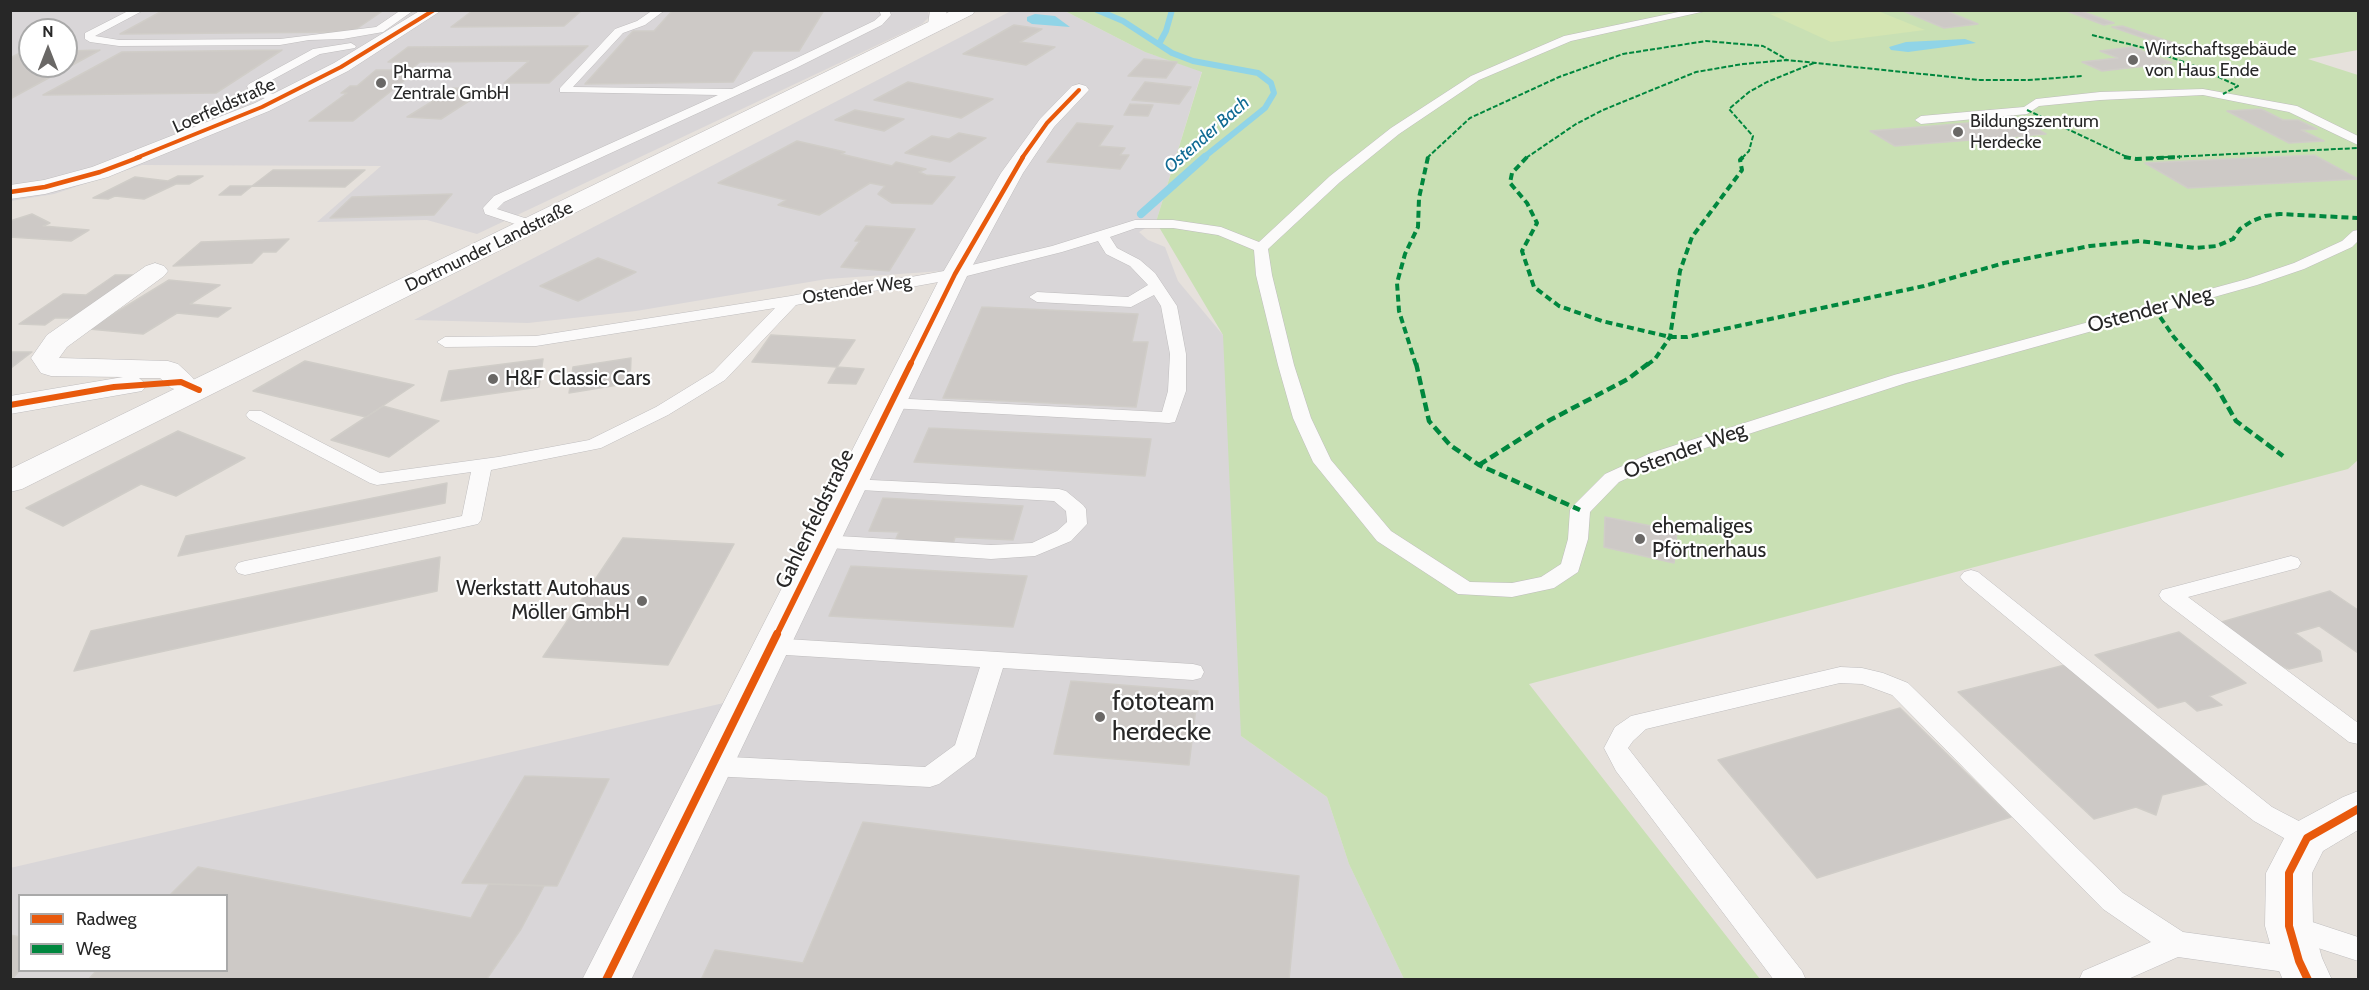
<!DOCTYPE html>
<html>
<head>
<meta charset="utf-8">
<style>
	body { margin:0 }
	#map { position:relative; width:2369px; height:990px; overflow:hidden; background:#e6e1dc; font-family:Cabin,sans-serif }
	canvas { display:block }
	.frame { position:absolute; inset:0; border:12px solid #272727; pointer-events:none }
	.legend { position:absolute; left:18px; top:894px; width:210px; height:78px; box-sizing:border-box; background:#fff; border:2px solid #a9a9a9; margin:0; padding:8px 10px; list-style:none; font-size:18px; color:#272727 }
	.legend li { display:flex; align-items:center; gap:12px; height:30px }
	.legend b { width:30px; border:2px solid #a9a9a9 }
	.north { position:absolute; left:18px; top:18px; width:60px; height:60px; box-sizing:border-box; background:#fff; border:2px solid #a9a9a9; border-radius:50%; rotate:0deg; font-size:16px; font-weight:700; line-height:24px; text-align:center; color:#272727 }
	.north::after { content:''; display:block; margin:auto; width:21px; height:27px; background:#6a6866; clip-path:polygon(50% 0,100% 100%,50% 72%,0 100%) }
</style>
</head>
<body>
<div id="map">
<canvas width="2369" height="990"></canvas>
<div class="frame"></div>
<ul class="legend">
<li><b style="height:8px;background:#e8590c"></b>Radweg</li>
<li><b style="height:8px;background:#00873e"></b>Weg</li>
</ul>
<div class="north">N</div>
</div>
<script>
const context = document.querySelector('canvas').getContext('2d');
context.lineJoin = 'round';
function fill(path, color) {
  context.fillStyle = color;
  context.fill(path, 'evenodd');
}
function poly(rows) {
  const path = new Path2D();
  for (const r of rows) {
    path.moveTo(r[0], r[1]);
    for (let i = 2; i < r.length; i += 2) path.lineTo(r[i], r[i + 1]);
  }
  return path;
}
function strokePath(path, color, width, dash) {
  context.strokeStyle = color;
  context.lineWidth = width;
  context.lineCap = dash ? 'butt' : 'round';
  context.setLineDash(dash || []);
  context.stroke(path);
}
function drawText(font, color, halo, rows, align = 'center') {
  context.font = font + ' Cabin,sans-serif';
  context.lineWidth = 4.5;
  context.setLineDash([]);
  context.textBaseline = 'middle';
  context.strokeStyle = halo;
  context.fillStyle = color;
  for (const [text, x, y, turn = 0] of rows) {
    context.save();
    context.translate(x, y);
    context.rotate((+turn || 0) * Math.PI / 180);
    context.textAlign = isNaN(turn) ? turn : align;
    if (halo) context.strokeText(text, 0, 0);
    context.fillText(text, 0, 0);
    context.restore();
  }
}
const industrial = poly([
	[928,10,929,17,922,24,477,234,427,220,317,222,381,166,142,165,54,194,11,201,10,11],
	[30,30,66,30,66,66,30,66],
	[1011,11,1065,11,1145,52,1202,71,1156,222,1139,232,1148,240,1165,247,1178,281,1223,335,1254,417,1241,736,1327,797,1349,864,1404,979,11,979,10,868,741,699,957,270,827,279,636,311,528,323,414,320],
	[20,896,226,896,226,970,20,970]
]);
const green = poly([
	[1065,11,2358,11,2358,50,2308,59,2358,75,2358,460,2348,469,1529,684,1760,979,1404,979,1349,864,1327,797,1241,736,1223,335,1156,222,1202,72,1145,52]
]);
const pitch = poly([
	[1798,11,1878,11,1925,30,1831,42,1770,14]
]);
const water = poly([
	[1035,14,1055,16,1070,27,1032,24,1027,21,1027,17],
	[1965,39,1976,43,1908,52,1891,50,1889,47,1906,42]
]);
const streamFar1 = poly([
	[1097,10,1123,21,1172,53,1193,61,1258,73,1271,83,1274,93,1265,108,1203,158],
	[1159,44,1166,31,1172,10]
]);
const stream = poly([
	[1141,214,1205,157]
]);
const building = poly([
	[164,10,384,10,352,32,120,34,164,10],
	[673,10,824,10,799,51,753,51,733,82,585,84,633,31,654,31,673,10],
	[1901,10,1944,10,1978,24,1944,28,1901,10],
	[2064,10,2078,10,2114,23,2104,25,2064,10],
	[472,11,581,11,564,26,451,27,472,11],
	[1014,25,1042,29,1020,42,1055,47,1026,65,963,54,1014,25],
	[2122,26,2183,46,2173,48,2112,27,2122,26],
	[588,46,549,83,504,83,529,61,420,62,410,70,418,70,353,121,309,121,347,93,341,93,350,86,357,86,376,70,391,70,401,62,388,62,408,47,588,46],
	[2132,47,2172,63,2102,71,2082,62,2118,58,2100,51,2132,47],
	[100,50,10,99,10,58,24,51,30,51,30,66,66,66,66,51,100,50],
	[282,50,216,93,43,95,122,52,282,50],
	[1144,59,1177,62,1166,78,1128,76,1144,59],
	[908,82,993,99,961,118,874,100,908,82],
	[1145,82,1191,87,1179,104,1132,100,1145,82],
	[454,88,486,90,441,119,407,117,454,88],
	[1130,104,1153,105,1148,116,1124,115,1130,104],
	[2261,109,2283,120,2298,120,2317,129,2301,130,2324,141,2289,143,2227,111,2261,109],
	[855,110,904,119,884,131,835,120,855,110],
	[2018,119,2046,134,1895,146,1870,131,2018,119],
	[1077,123,1113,126,1099,146,1125,148,1120,155,1129,155,1120,169,1047,162,1077,123],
	[959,133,986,138,950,162,905,153,932,136,949,139,959,133],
	[797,141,845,152,841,154,892,166,896,162,926,169,919,172,926,175,955,177,932,204,892,203,878,194,885,186,870,183,819,215,778,205,786,200,718,183,797,141],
	[2314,155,2358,179,2188,188,2145,163,2314,155],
	[273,170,365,170,345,187,252,186,273,170],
	[178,176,203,176,189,184,176,184,144,199,115,196,108,199,93,198,135,177,168,181,178,176],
	[230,186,252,186,241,195,219,195,230,186],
	[452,194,434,215,330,218,352,197,452,194],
	[32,214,50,223,43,226,89,230,71,241,10,237,10,221,32,214],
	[866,226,915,229,889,271,841,267,860,241,855,241,866,226],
	[289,239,276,252,263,252,252,263,173,266,201,242,289,239],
	[598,258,636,272,578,301,540,286,598,258],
	[115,275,139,275,78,318,55,318,45,325,19,324,63,294,86,295,115,275],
	[169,280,220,285,190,304,231,308,218,317,177,313,143,334,89,329,169,280],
	[982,307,1138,314,1132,342,1148,342,1136,407,943,398,982,307],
	[771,335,855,340,837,367,752,362,771,335],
	[10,352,32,352,11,368,10,352],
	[631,358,630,383,569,393,573,367,631,358],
	[543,359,539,387,441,401,449,371,543,359],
	[305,361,414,385,366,417,253,391,305,361],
	[837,367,864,369,856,384,828,383,837,367],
	[383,406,439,421,389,457,331,440,383,406],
	[929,428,1151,439,1145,476,914,462,929,428],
	[178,431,245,458,176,496,141,484,63,526,26,508,178,431],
	[447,483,445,503,178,556,186,536,447,483],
	[883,498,1023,506,1013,540,955,537,953,545,895,541,899,532,869,531,883,498],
	[1605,517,1677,531,1674,563,1604,547,1605,517],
	[623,538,734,544,668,665,543,657,623,538],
	[440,557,437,591,74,671,91,631,440,557],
	[851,566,1027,576,1013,627,829,616,851,566],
	[2330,591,2358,610,2358,653,2319,626,2295,633,2320,651,2322,661,2289,669,2274,663,2218,623,2330,591],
	[2179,632,2246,683,2209,696,2222,705,2197,711,2185,701,2158,708,2095,655,2179,632],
	[2065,665,2207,784,2162,795,2156,815,2136,807,2094,819,1958,692,2065,665],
	[1071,681,1198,691,1189,765,1054,754,1071,681],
	[1900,708,2011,817,1817,878,1718,760,1900,708],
	[525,776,609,779,557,886,462,883,525,776],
	[863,822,1299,876,1289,980,701,980,715,950,803,963,863,822],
	[198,867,471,918,489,884,544,886,521,929,486,980,88,980,97,970,226,970,226,896,169,896,198,867],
	[10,935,20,937,20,970,11,980,10,935]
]);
const lane = poly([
	[130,10,144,10,95,36,119,40,280,39,376,27,401,10,414,10,383,32,343,39,309,40,280,45,119,46,90,42,85,39,85,33,130,10],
	[653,10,665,10,645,25,623,33,573,87,732,89,874,21,881,15,879,10,889,10,891,15,882,25,796,68,504,202,497,209,537,222,539,225,537,228,527,228,485,214,483,208,494,196,718,95,560,92,560,88,615,29,637,21,653,10],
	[1688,10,1710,10,1571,41,1479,80,1399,134,1340,182,1268,249,1272,275,1294,365,1311,418,1331,460,1391,531,1470,582,1512,583,1541,577,1561,564,1568,539,1570,510,1573,506,1605,474,1651,453,1894,375,2247,279,2294,263,2342,241,2353,231,2358,230,2358,241,2352,247,2304,269,2257,285,1906,383,1665,461,1619,482,1590,512,1588,539,1578,572,1554,588,1512,597,1458,594,1377,541,1313,462,1293,418,1278,365,1256,275,1254,250,1218,235,1173,228,1136,228,1110,237,1117,248,1140,260,1155,273,1177,306,1186,354,1186,391,1175,422,1169,423,890,408,884,407,881,403,884,399,890,398,1162,412,1168,391,1170,354,1161,306,1154,295,1131,307,1037,302,1029,297,1037,292,1128,297,1148,285,1130,266,1106,254,1098,241,1062,252,955,279,911,287,862,292,796,305,725,380,668,415,601,448,491,470,481,520,478,524,245,575,238,573,235,568,238,563,245,561,462,516,471,472,377,485,370,483,249,419,246,415,249,411,261,411,380,473,498,457,589,440,656,407,713,372,775,308,536,346,445,347,437,342,445,337,536,336,791,296,862,282,911,277,955,269,1052,246,1135,220,1173,220,1221,227,1259,242,1330,176,1391,128,1471,76,1564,36,1688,10],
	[351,43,356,46,355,48,320,54,259,87,261,91,283,96,283,100,256,97,250,93,247,86,249,84,313,49,351,43],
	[2203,89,2297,106,2358,136,2358,145,2289,112,2203,95,2100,100,2039,106,2027,114,1921,124,1915,120,1921,116,2024,107,2036,99,2100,92,2203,89],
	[850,479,1059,489,1066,491,1083,505,1086,509,1087,524,1071,541,1035,556,991,559,815,547,812,542,815,537,822,535,991,545,1032,543,1057,531,1067,522,1066,511,1054,501,843,489,840,485,843,481,850,479],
	[2291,556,2298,558,2301,563,2298,568,2188,597,2358,723,2358,744,2349,742,2162,600,2159,595,2162,590,2291,556],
	[1971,570,1978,572,2272,807,2316,830,2320,838,2316,846,2307,849,2298,846,2254,821,2224,798,1964,582,1960,577,1964,572,1971,570],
	[770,638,1193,664,1201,666,1204,672,1201,678,1193,680,1003,668,975,757,939,784,930,787,711,776,702,773,699,766,702,759,711,756,925,767,955,745,980,667,770,654,762,652,759,646,762,640,770,638],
	[1840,667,1862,668,1883,673,1908,683,2123,893,2183,932,2299,948,2309,952,2313,961,2309,970,2299,974,2178,957,2126,980,2079,980,2083,971,2151,942,2103,909,1892,695,1862,684,1840,683,1646,729,1633,741,1628,748,1802,971,1806,980,1774,980,1616,771,1604,748,1615,727,1631,716,1840,667],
	[2291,915,2358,937,2358,961,2281,936,2277,927,2281,918,2291,915]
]);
const street = poly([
	[421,10,442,10,348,71,269,111,108,177,45,194,10,199,10,185,44,180,92,167,255,103,334,63,421,10],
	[930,10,947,10,943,29,931,29,928,25,930,10],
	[1079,84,1086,86,1089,90,1054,127,1023,173,968,274,631,980,582,980,942,274,1001,173,1040,119,1072,86,1079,84],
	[155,263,164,266,168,271,164,276,67,347,59,358,168,361,178,364,191,376,196,382,191,388,181,391,171,388,160,378,139,378,147,385,142,391,10,414,10,396,123,377,51,376,41,373,31,358,47,335,146,266,155,263],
	[2358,791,2358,830,2323,851,2312,873,2313,926,2322,958,2332,980,2283,980,2275,961,2265,926,2266,873,2291,825,2343,797,2358,791]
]);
const secondary = poly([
	[953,10,975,10,973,14,22,489,10,492,10,469,953,10]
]);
const quietFar2 = poly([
	[2092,35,2145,48,2195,66,2238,86,2223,94],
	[2027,110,2129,158],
	[1427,158,1470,118,1559,77,1623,54,1706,41,1763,46,1786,59],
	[1526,158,1576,124,1603,110,1696,72,1743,64,1787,60,1980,80,2028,80,2083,76],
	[1742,158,1749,151,1753,136,1729,109,1749,92,1767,82,1814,63],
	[2149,158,2358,148]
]);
const quietFar1 = poly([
	[1527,157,1512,173,1510,183,1527,203,1537,223,1522,251,1534,287,1559,306,1602,321,1670,337,1687,337,1924,286,2004,263,2090,246,2140,241,2195,248,2217,246,2233,239,2240,229,2252,221,2265,216,2280,214,2358,218],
	[2124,157,2136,159,2180,157],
	[2154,308,2173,336,2198,365],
	[1416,365,1399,311,1397,283,1405,254,1418,227,1419,198,1428,157],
	[1647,365,1655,359,1670,337,1680,271,1692,237,1742,170,1740,160,1743,157]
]);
const quiet = poly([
	[1416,363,1429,421,1450,445,1479,465,1580,510],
	[2197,363,2216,386,2236,421,2283,456],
	[1479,465,1550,420,1628,379,1649,363]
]);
const cyclewayFar3 = poly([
	[136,158,262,107,341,67,434,10],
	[1022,158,1047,123,1079,90]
]);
const cyclewayFar2 = poly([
	[10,192,45,187,100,172,140,157],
	[910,365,955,274,1023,157]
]);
const cyclewayFar1 = poly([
	[10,405,114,387,181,382,199,390],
	[776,636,911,363]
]);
const cycleway = poly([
	[606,980,777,634],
	[2308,980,2299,961,2289,926,2289,873,2307,838,2358,809]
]);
const markers = [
	[2133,60,6,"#6a6866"],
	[381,83,6,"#6a6866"],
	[1958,132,6,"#6a6866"],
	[493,379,6,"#6a6866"],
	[1640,539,6,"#6a6866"],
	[642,601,6,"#6a6866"],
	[1100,717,6,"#6a6866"]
];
const farPoinames = [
	["Wirtschaftsgebäude",2145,50],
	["von Haus Ende",2145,71],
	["Pharma",393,73],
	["Zentrale GmbH",393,94],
	["Bildungszentrum",1970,122],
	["Herdecke",1970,143]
];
const farStreetnames = [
	["Loerfeldstraße",224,106,-24],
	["Dortmunder Landstraße",489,247,-26],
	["Ostender Weg",857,290,-9]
];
const farWaternames = [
	["Ostender Bach",1207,135,-41]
];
const streetNames = [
	["Ostender Weg",2150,310,-15],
	["Ostender Weg",1685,451,-20],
	["Gahlenfeldstraße",815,519,-64]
];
const poiNames = [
	["H&F Classic Cars",505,379],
	["ehemaliges",1652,527],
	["Pförtnerhaus",1652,551],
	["Werkstatt Autohaus",630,589,"right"],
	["Möller GmbH",630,613,"right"]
];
const nearPoinames = [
	["fototeam",1112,702],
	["herdecke",1112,732]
];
fill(industrial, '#d9d6d8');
fill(green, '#c9e0b4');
fill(pitch, '#d4e5b2');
fill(water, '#90d4e7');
strokePath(streamFar1, '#90d4e7', 6);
strokePath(stream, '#90d4e7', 8);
fill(building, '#cdc9c6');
strokePath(building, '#d0cdc8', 1.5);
strokePath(lane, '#bfbdbe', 1);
strokePath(street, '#bfbdbe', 1);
strokePath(secondary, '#bfbdbe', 1);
fill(lane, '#fbfafa');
fill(street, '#fbfafa');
fill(secondary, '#fbfafa');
strokePath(quietFar2, '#00873e', 2, [5, 2]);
strokePath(quietFar1, '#00873e', 4, [7, 4]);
strokePath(quiet, '#00873e', 4.5, [9, 4.5]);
strokePath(cyclewayFar3, '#e8590c', 4);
strokePath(cyclewayFar2, '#e8590c', 4.5);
strokePath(cyclewayFar1, '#e8590c', 6);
strokePath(cycleway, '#e8590c', 8);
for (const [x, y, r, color] of markers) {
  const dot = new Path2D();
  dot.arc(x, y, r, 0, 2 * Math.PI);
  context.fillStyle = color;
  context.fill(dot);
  strokePath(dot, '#fff', 2);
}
drawText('18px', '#272727', '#fff', farPoinames, 'left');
drawText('18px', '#272727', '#fff', farStreetnames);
drawText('italic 18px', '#0f6a93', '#fff', farWaternames);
drawText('21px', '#272727', '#fff', streetNames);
drawText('21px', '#272727', '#fff', poiNames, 'left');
drawText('26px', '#272727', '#fff', nearPoinames, 'left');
</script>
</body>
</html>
